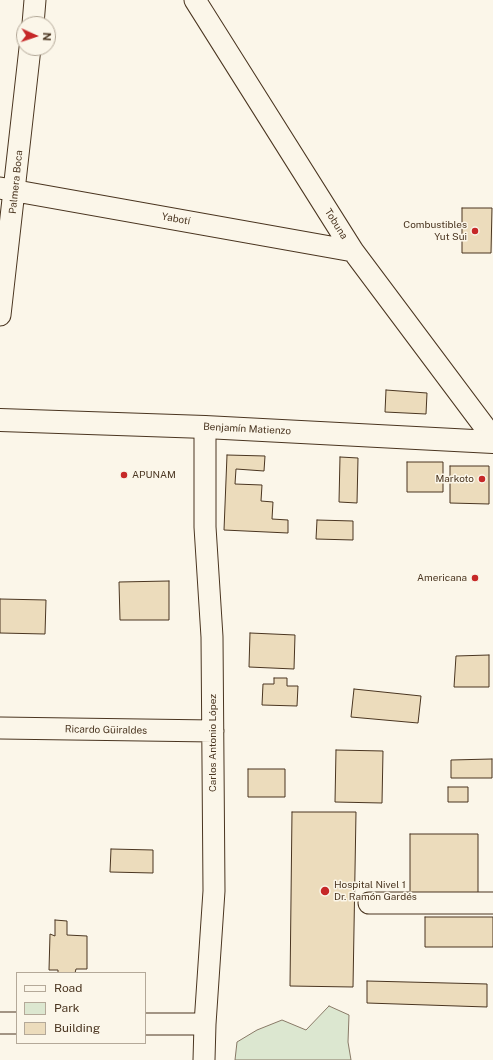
<!DOCTYPE html>
<html>
<head>
<meta charset="utf-8">
<style>
	body { margin:0 }
	#map { position:relative; width:493px; height:1060px; overflow:hidden; background:#fbf6e9; font-family:"Public Sans",sans-serif }
	canvas { display:block }
	.legend { position:absolute; left:16px; top:972px; width:130px; height:72px; box-sizing:border-box; background:#fbf6e9; border:1px solid #b4a999; margin:0; padding:5px 7px; list-style:none; font-size:12px; color:#4a3520 }
	.legend li { display:flex; align-items:center; gap:8px; height:20px }
	.legend b { width:20px; border:1px solid #b4a999 }
	.north { position:absolute; left:16px; top:16px; width:40px; height:40px; box-sizing:border-box; background:#fbf6e9; border:1px solid #b4a999; border-radius:50%; rotate:93deg; font-size:11px; font-weight:700; line-height:16px; text-align:center; color:#4a3520 }
	.north::after { content:''; display:block; margin:auto; width:14px; height:18px; background:#c62828; clip-path:polygon(50% 0,100% 100%,50% 72%,0 100%) }
</style>
</head>
<body>
<div id="map">
<canvas width="493" height="1060"></canvas>
<ul class="legend">
<li><b style="height:5px;background:#fbf6e9"></b>Road</li>
<li><b style="height:11px;background:#dce7d0"></b>Park</li>
<li><b style="height:11px;background:#ecdcbc"></b>Building</li>
</ul>
<div class="north">N</div>
</div>
<script>
const context = document.querySelector('canvas').getContext('2d');
context.lineJoin = 'round';
function fill(path, color) {
  context.fillStyle = color;
  context.fill(path, 'evenodd');
}
function poly(rows) {
  const path = new Path2D();
  for (const r of rows) {
    path.moveTo(r[0], r[1]);
    for (let i = 2; i < r.length; i += 2) path.lineTo(r[i], r[i + 1]);
  }
  return path;
}
function strokePath(path, color, width, dash) {
  context.strokeStyle = color;
  context.lineWidth = width;
  context.lineCap = dash ? 'butt' : 'round';
  context.setLineDash(dash || []);
  context.stroke(path);
}
function drawText(font, color, halo, rows, align = 'center') {
  context.font = font + ' "Public Sans",sans-serif';
  context.lineWidth = 3;
  context.setLineDash([]);
  context.textBaseline = 'middle';
  context.strokeStyle = halo;
  context.fillStyle = color;
  for (const [text, x, y, turn = 0] of rows) {
    context.save();
    context.translate(x, y);
    context.rotate((+turn || 0) * Math.PI / 180);
    context.textAlign = isNaN(turn) ? turn : align;
    if (halo) context.strokeText(text, 0, 0);
    context.fillText(text, 0, 0);
    context.restore();
  }
}
const green = poly([
	[329,1006,349,1015,348,1042,351,1060,235,1060,237,1042,257,1030,282,1020,306,1030,329,1006]
]);
const building = poly([
	[462,208,492,208,491,253,462,253,462,208],
	[386,390,427,393,426,414,385,412,386,390],
	[227,455,265,456,264,471,236,469,235,484,262,485,261,501,273,502,272,519,288,520,288,533,224,530,227,455],
	[340,457,358,458,357,503,339,502,340,457],
	[407,462,443,462,443,492,407,492,407,462],
	[450,466,489,466,489,504,450,503,450,466],
	[317,520,353,521,353,540,316,539,317,520],
	[169,581,169,620,120,620,119,582,169,581],
	[0,599,46,600,45,634,0,633,0,599],
	[250,633,295,635,294,669,249,667,250,633],
	[489,655,489,687,454,687,456,656,489,655],
	[274,678,287,678,287,686,298,686,297,706,262,705,263,684,274,684,274,678],
	[354,689,421,696,418,723,351,717,354,689],
	[336,750,383,751,382,803,335,802,336,750],
	[492,759,492,778,451,778,451,760,492,759],
	[248,769,285,769,285,797,248,797,248,769],
	[448,787,468,787,468,802,448,802,448,787],
	[292,812,356,812,353,987,290,986,292,812],
	[410,834,478,834,478,893,410,894,410,834],
	[111,849,153,850,153,873,110,872,111,849],
	[425,917,493,917,493,947,425,947,425,917],
	[55,920,67,921,67,935,87,936,87,969,76,969,75,973,58,973,58,970,49,970,50,934,55,936,55,920],
	[367,981,487,984,487,1007,367,1003,367,981]
]);
const minor = poly([
	[195,0,353,251,493,438],
	[33,24,35,0],
	[0,188,353,251],
	[0,315,30,48],
	[0,728,213,731],
	[369,903,493,903],
	[0,1023,17,1023],
	[145,1024,205,1024],
	[204,1060,205,1024,214,891,212,637,205,527,205,427]
]);
const major = poly([
	[0,420,205,427,493,442]
]);
const markers = [
	[475,231,4,"#c62828"],
	[124,475,4,"#c62828"],
	[482,479,4,"#c62828"],
	[475,578,4,"#c62828"],
	[325,891,5,"#c62828"]
];
const streetNames = [
	["Palmera Boca",16,182,-84],
	["Yabotí",176,219,10],
	["Tobuna",336,224,58],
	["Benjamín Matienzo",247,429,3],
	["Ricardo Güiraldes",106,730,1],
	["Carlos Antonio López",213,743,-90]
];
const poiNames = [
	["Combustibles",467,225],
	["Yut Sui",467,237],
	["APUNAM",132,475,"left"],
	["Markoto",474,479],
	["Americana",467,578],
	["Hospital Nivel 1",334,885,"left"],
	["Dr. Ramón Gardés",334,897,"left"]
];
fill(green, '#dce7d0');
strokePath(green, '#887966', 1);
fill(building, '#ecdcbc');
strokePath(building, '#4a3520', 1);
strokePath(minor, '#4a3520', 23);
strokePath(major, '#4a3520', 24);
strokePath(minor, '#fbf6e9', 21);
strokePath(major, '#fbf6e9', 22);
for (const [x, y, r, color] of markers) {
  const dot = new Path2D();
  dot.arc(x, y, r, 0, 2 * Math.PI);
  context.fillStyle = color;
  context.fill(dot);
  strokePath(dot, '#fbf6e9', 1.5);
}
drawText('10px', '#4a3520', '#fbf6e9', streetNames);
drawText('10px', '#4a3520', '#fbf6e9', poiNames, 'right');
</script>
</body>
</html>
